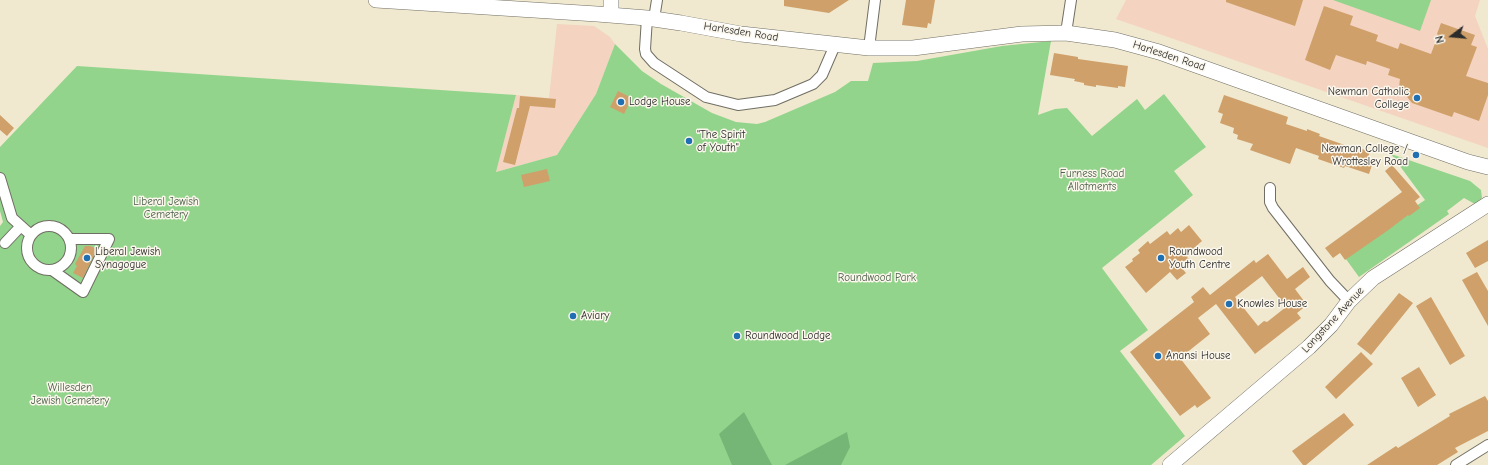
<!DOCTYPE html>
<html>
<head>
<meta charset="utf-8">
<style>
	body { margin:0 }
	#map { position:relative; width:1488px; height:465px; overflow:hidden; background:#f0e9cf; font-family:"Comic Neue",sans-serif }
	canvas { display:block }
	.north { position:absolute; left:1432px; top:16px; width:40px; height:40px; -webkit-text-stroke:3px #fbf7ec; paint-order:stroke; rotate:254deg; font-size:11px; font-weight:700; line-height:16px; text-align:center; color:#2b2b2b }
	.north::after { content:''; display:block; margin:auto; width:14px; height:18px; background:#2b2b2b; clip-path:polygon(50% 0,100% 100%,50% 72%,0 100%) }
</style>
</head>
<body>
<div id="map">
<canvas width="1488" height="465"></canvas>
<div class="north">N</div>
</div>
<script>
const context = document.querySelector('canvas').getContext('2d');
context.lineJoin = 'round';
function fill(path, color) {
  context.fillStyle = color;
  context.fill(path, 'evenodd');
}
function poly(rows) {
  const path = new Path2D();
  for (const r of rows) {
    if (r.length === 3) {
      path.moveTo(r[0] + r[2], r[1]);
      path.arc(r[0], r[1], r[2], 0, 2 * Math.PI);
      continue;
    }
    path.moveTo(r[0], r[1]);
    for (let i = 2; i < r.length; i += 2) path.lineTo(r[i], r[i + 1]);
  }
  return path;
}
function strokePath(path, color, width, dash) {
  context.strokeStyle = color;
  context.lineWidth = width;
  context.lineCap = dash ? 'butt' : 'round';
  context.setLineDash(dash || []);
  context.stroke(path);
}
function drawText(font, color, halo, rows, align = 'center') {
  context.font = font + ' "Comic Neue",sans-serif';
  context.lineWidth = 3;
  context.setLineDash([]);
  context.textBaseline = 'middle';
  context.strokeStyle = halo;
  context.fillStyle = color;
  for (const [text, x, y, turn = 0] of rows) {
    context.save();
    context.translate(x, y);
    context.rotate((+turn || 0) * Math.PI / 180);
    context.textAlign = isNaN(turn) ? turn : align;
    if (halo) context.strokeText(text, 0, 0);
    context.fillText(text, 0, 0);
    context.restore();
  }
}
const built = poly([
	[1126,0,1480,0,1475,16,1488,49,1488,148,1116,19],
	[557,24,594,26,610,37,615,44,596,94,557,155,496,172,516,95,549,98]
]);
const green = poly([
	[1333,0,1431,0,1420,31],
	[1051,41,1038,115,1055,109,1067,108,1092,136,1137,99,1145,110,1164,94,1206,147,1174,171,1193,195,1102,268,1148,330,1120,351,1185,436,1151,465,0,465,0,226,3,222,0,211,0,147,77,66,516,95,496,172,557,155,596,94,615,44,642,71,661,84,712,113,736,122,757,124,765,122,835,92,851,81,868,81,873,63,917,61,1002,46],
	[1391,154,1470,181,1481,190,1482,198,1475,204,1464,198,1447,211,1449,214,1359,277,1343,255,1425,200]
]);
const forest = poly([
	[744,412,772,465,732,465,719,434],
	[847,432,850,447,841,465,785,465]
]);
const building = poly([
	[784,0,849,0,829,13,784,6],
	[906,0,935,0,931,24,928,23,927,28,902,25],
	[1226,0,1303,0,1295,26,1226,2],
	[1324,6,1353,16,1350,25,1378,35,1376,41,1398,49,1400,43,1431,54,1438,35,1437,34,1441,23,1475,35,1471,45,1477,47,1466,76,1488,83,1488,95,1479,121,1454,112,1452,117,1412,103,1399,87,1400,79,1388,75,1390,69,1367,61,1366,65,1336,55,1330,70,1305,60],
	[1054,53,1078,57,1078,59,1128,66,1125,87,1118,86,1118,88,1096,85,1096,87,1084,85,1084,83,1074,81,1075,79,1050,75],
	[618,91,632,98,624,114,610,107],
	[1224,95,1288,117,1286,124,1307,131,1307,129,1320,134,1319,136,1356,149,1357,147,1370,152,1367,160,1373,162,1369,174,1345,166,1344,168,1318,159,1319,156,1296,148,1290,164,1250,150,1253,144,1237,139,1238,135,1233,133,1234,128,1220,123,1223,114,1218,112],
	[520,96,556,99,555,108,530,106,515,165,503,162,517,108,519,108],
	[0,115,14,128,7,136,0,130],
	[1392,165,1420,197,1415,201,1420,208,1409,216,1408,215,1387,231,1345,260,1340,253,1333,258,1325,248,1402,192,1385,171],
	[547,169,550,181,524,187,521,175],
	[1189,225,1202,241,1194,248,1196,250,1187,257,1189,259,1180,266,1186,273,1177,280,1170,272,1146,293,1125,267,1133,261,1132,259,1140,253,1138,250,1148,241,1150,244,1167,231,1170,235,1178,228,1181,232],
	[1488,240,1488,261,1475,268,1466,253],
	[85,246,90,246,97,249,83,278,73,273,77,266,75,264],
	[1268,254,1287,279,1303,267,1310,277,1295,289,1307,305,1297,313,1301,318,1255,354,1216,304,1198,318,1210,334,1180,358,1211,398,1197,408,1195,405,1180,416,1130,352,1194,302,1191,297,1203,287,1210,295,1254,260,1256,263],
	[1262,276,1286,307,1267,322,1264,321,1258,326,1235,297],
	[1477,272,1488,291,1488,326,1462,280],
	[1399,293,1413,303,1371,355,1357,344],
	[1431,297,1465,356,1450,365,1416,306],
	[1361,352,1373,364,1336,399,1325,387],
	[1419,367,1436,395,1418,407,1401,378],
	[1485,396,1488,401,1488,431,1455,448,1458,452,1437,465,1367,465,1396,446,1398,448,1450,416,1449,414],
	[1344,413,1354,425,1306,465,1303,465,1292,451]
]);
const street = poly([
	[647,18,645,49,646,54,654,63,706,97,738,105,775,100,813,84,822,75,835,45],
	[654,19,657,0],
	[1066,33,1071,0],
	[869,48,875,0],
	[0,178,12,218,31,235],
	[1270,188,1270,202,1273,208,1330,281,1349,301],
	[49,248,22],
	[5,243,21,226],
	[52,270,83,292,109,239,70,239],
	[1456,465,1488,445]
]);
const secondary = poly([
	[376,0,597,14,647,18,681,23,741,34,869,48,913,48,1022,34,1066,33,1115,40,1159,52,1468,162,1488,167],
	[611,15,611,0],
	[1170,465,1309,347,1331,325,1349,301,1373,278,1488,204]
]);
const markers = [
	[1417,98,4,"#1f6fb2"],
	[621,102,4,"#1f6fb2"],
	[689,141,4,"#1f6fb2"],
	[1416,155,4,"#1f6fb2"],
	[87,258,4,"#1f6fb2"],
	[1161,258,4,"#1f6fb2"],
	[1229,304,4,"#1f6fb2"],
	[573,316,4,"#1f6fb2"],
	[737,336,4,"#1f6fb2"],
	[1158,356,4,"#1f6fb2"]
];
const streetNames = [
	["Harlesden Road",741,32,9],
	["Harlesden Road",1169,56,18],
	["Longstone Avenue",1333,320,-47]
];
const poiNames = [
	["Newman Catholic",1409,92,"right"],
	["College",1409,105,"right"],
	["Lodge House",629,102],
	["\"The Spirit",697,135],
	["of Youth\"",697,148],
	["Newman College /",1408,149,"right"],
	["Wrottesley Road",1408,162,"right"],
	["Liberal Jewish",95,252],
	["Synagogue",95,265],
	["Roundwood",1169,252],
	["Youth Centre",1169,265],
	["Knowles House",1237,304],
	["Aviary",581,316],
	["Roundwood Lodge",745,336],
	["Anansi House",1166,356]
];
const parkNames = [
	["Furness Road",1092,174],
	["Allotments",1092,187],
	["Liberal Jewish",166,202],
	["Cemetery",166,215],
	["Roundwood Park",877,278],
	["Willesden",70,388],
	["Jewish Cemetery",70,401]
];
fill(built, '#f4d3c1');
fill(green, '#92d48b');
fill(forest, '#75b677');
fill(building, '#cfa06a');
strokePath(street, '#706e64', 12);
strokePath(secondary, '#706e64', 16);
strokePath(street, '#fff', 10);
strokePath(secondary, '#fff', 15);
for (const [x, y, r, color] of markers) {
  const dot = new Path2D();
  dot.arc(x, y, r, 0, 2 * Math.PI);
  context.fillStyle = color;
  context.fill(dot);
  strokePath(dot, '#fbf7ec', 1.5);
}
drawText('11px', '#2b2b2b', '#fbf7ec', streetNames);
drawText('11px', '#2b2b2b', '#fbf7ec', poiNames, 'left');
drawText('11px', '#4a5e48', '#fbf7ec', parkNames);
</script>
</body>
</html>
